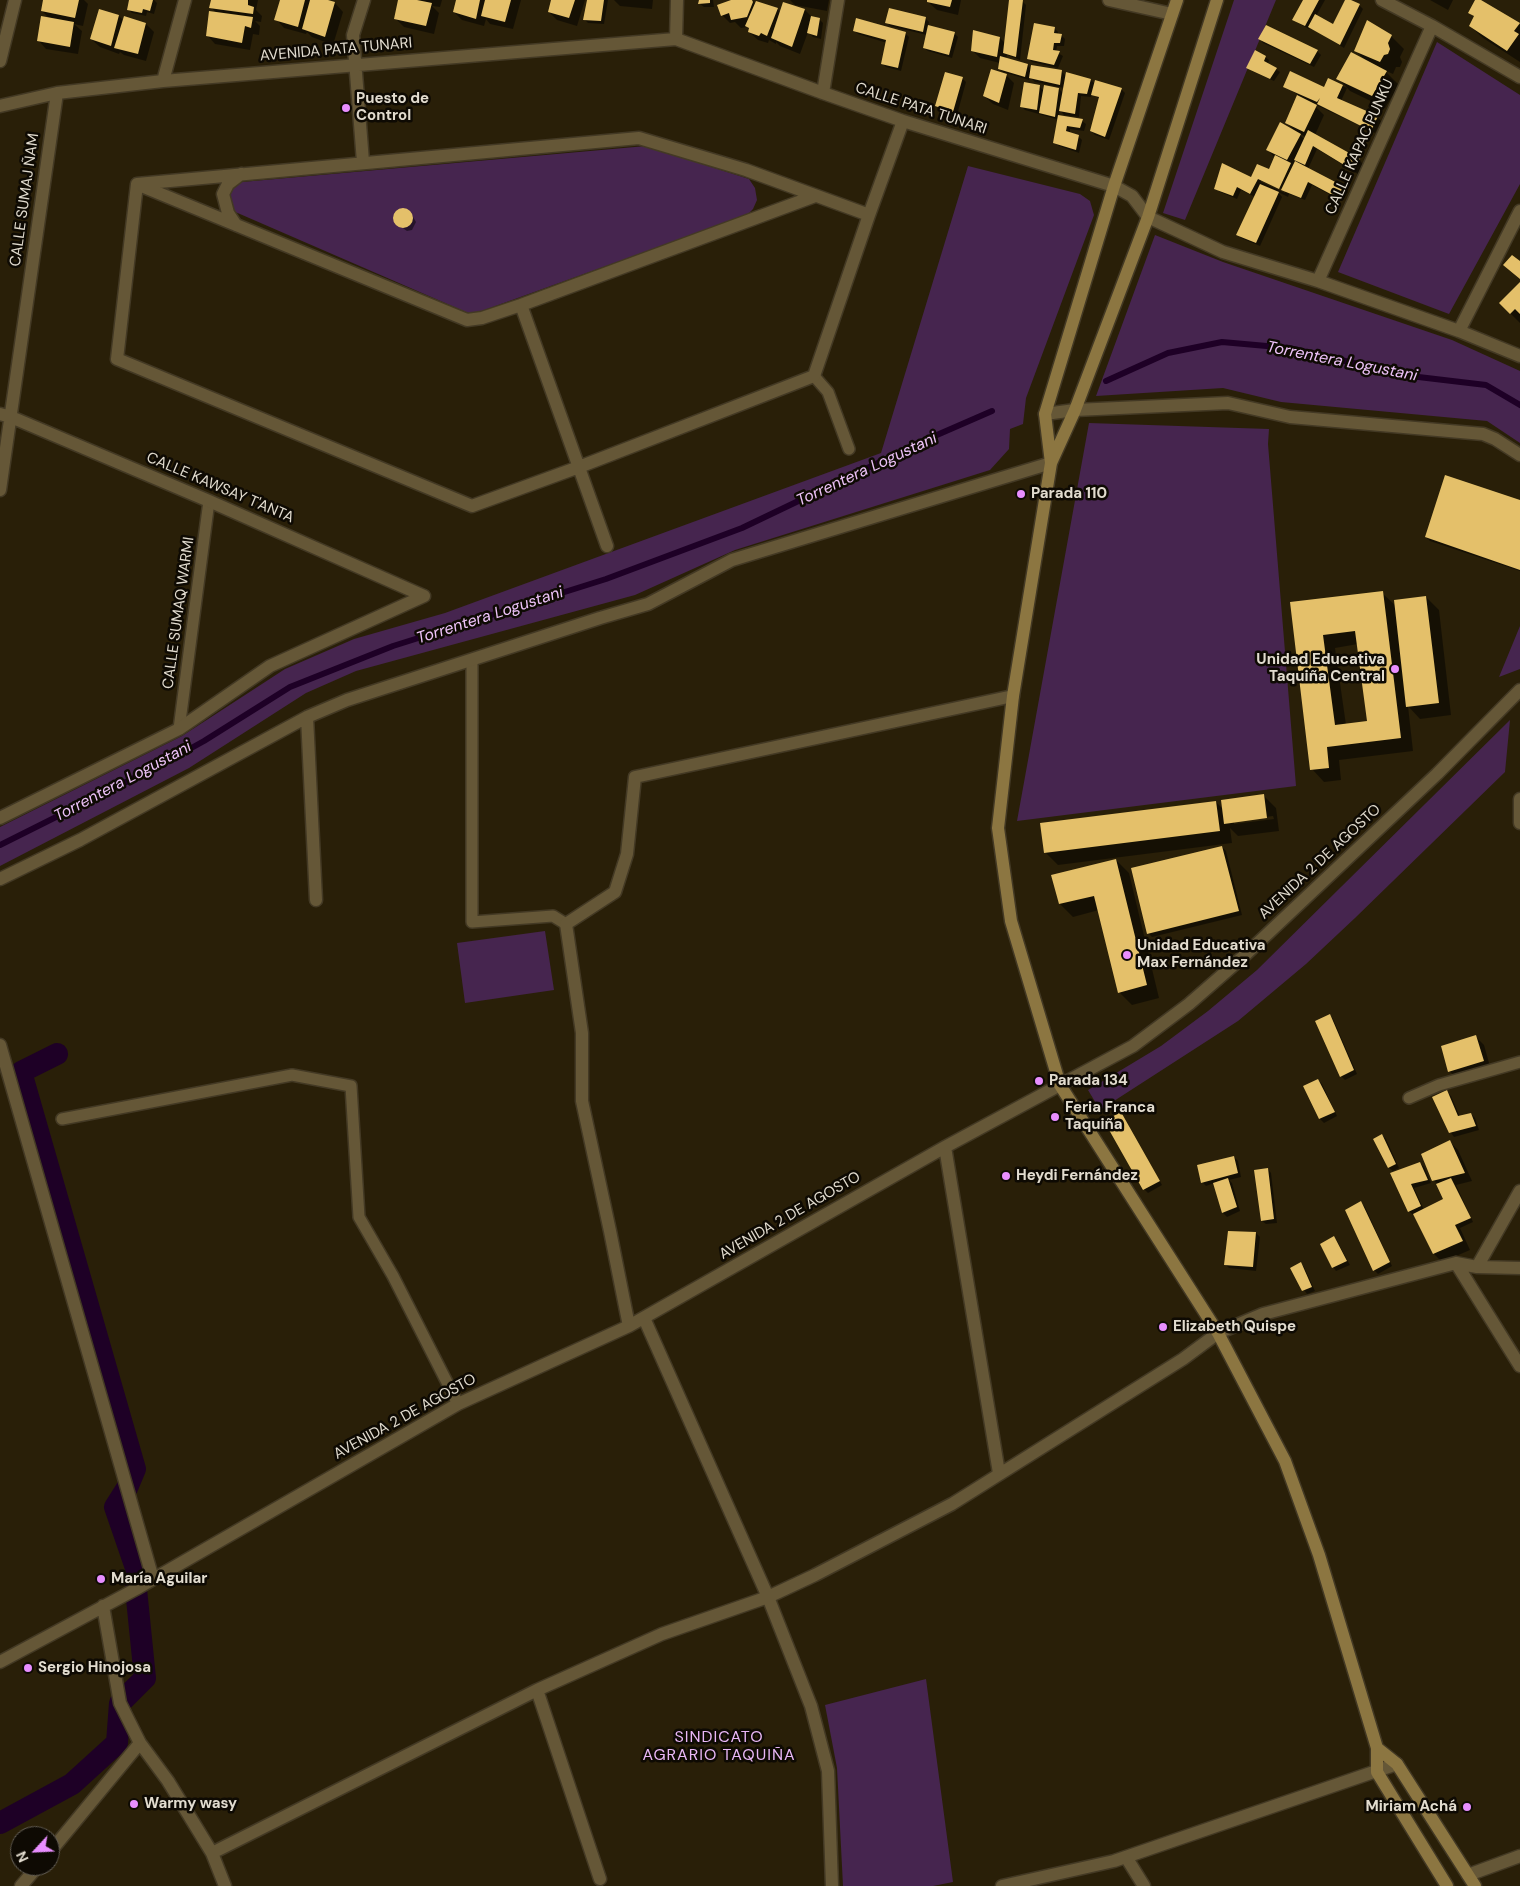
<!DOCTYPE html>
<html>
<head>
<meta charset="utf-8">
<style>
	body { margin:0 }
	#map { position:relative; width:1520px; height:1886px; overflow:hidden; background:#291f08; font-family:"DM Sans",sans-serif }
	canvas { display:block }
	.north { position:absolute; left:10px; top:1826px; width:50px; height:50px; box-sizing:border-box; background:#0e0a03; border:1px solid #635e55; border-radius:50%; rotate:245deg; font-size:14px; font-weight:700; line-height:20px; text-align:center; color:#e2dccf }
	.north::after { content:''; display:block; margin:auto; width:18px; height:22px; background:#e88eff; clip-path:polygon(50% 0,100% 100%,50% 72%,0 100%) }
</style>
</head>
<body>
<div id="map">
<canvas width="1520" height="1886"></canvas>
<div class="north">N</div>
</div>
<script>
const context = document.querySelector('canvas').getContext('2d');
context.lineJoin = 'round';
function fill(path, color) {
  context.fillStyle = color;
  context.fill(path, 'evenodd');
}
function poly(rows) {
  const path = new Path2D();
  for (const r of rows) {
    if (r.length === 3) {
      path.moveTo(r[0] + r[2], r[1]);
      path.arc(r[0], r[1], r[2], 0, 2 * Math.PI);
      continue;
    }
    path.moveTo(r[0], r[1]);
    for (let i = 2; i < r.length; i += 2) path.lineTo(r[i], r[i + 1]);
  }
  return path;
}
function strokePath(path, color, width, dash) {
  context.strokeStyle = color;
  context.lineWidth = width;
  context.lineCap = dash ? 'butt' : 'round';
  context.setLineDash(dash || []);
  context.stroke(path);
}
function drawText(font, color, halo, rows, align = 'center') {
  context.font = font + ' "DM Sans",sans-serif';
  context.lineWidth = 5;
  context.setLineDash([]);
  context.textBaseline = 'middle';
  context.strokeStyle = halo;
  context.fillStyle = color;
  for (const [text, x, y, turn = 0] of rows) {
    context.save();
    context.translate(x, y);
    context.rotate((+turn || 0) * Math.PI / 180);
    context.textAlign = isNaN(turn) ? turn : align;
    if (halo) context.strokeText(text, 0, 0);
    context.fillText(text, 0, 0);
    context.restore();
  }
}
const green = poly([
	[1234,0,1276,0,1185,220,1163,213],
	[1437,42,1520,95,1520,184,1449,314,1338,272],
	[646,146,749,179,755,188,757,200,753,209,747,215,479,312,468,313,233,211,229,194,234,186,242,182],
	[968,166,1080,194,1090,201,1094,215,1026,398,1023,424,1010,429,1009,449,990,470,735,550,635,595,356,671,306,693,189,768,0,866,0,827,182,736,285,669,354,639,445,613,881,453],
	[1155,235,1223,262,1452,340,1520,371,1520,443,1487,421,1281,402,1223,388,1096,396],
	[1089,423,1269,429,1268,444,1296,786,1017,821],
	[1520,626,1520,669,1499,677],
	[1510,720,1505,772,1355,918,1306,964,1238,1021,1100,1110,1088,1090,1161,1046,1208,1011,1257,970],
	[545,931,554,990,465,1003,457,943],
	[926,1679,953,1882,933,1886,843,1886,837,1768,825,1705]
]);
const shadow = poly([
	[44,0,84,0,88,4,83,26,74,24,82,31,78,54,46,49,38,40,50,19,42,11],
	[130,0,154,0,157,3,154,14,147,12,146,16,132,13,128,9],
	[212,0,258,0,256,10,262,16,261,22,255,21,260,26,259,35,253,34,250,50,215,44,207,35,216,13,211,7],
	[281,0,324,0,335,3,343,12,333,45,312,37,307,32,306,34,284,28,276,19],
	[399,0,442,0,440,7,432,6,439,13,434,34,404,27,396,19],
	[457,0,521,0,513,29,490,24,486,19,484,26,462,20,454,12],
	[552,0,585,0,577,26,557,20,549,12],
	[588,0,608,0,604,24,588,23,584,19],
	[614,0,653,0,652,9,620,6],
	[700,0,713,0,714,7,704,7,700,4],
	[734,0,752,0,756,4,777,9,781,13,784,4,805,10,812,17,819,19,823,23,821,39,813,37,808,32,800,54,780,46,776,42,776,44,769,40,768,43,758,40,749,32,750,30,747,27,741,28,735,22,730,23,722,15],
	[790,0,829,0,827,11,795,5],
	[929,0,961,0,958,15,937,10,928,2],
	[1011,0,1022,1,1026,5,1020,60,1007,55,1006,59,1028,65,1032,70,1032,67,1062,72,1066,76,1091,80,1095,84,1121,89,1125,93,1109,140,1095,135,1091,131,1100,99,1092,94,1091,97,1081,96,1079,117,1064,115,1060,110,1059,114,1058,116,1082,121,1086,124,1084,131,1070,129,1070,134,1078,136,1082,140,1079,153,1059,146,1055,143,1059,120,1025,110,1021,106,1039,86,1044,91,1057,87,1063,93,1064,88,1035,82,1030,77,1029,80,1003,72,1014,83,1008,110,993,104,984,96,1006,75,999,68,1000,63,980,58,972,50,1000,38,1006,44],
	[1304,0,1325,0,1316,16,1333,26,1346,0,1359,5,1363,9,1344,48,1310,27,1309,29,1298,23,1294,20],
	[1430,0,1453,0,1448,10],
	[1476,0,1479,0,1520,25,1520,62,1483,38,1470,26,1475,17,1470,12],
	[119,16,124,21,146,24,154,32,146,61,124,55,120,52,119,54,100,47,91,39],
	[925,18,929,22,928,26,954,33,958,37,952,58,928,51,924,48,927,35,890,26,887,22],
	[1054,28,1058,32,1058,35,1061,35,1065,39,1064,46,1057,46,1056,52,1063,56,1058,68,1032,62,1029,59],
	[854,30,905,33,909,37,901,71,886,67,882,63,887,43,858,34],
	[1391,36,1404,49,1400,57,1402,62,1400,67,1396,67,1393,74,1384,70,1399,85,1385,108,1350,91,1338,78,1365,60,1355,50],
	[1260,39,1317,51,1321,55,1314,67,1263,43],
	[1265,57,1269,60,1268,64,1280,72,1274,81,1252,71,1248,67],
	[962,78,966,82,957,115,940,109,937,106],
	[1329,80,1347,88,1341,101,1378,117,1381,121,1375,133,1312,103,1324,115,1315,135,1359,160,1363,164,1358,174,1317,149,1308,169,1344,188,1348,192,1342,201,1312,185,1305,200,1289,194,1288,197,1278,192,1282,197,1260,246,1241,238,1238,234,1255,197,1241,190,1237,199,1220,192,1216,188,1257,180,1253,176,1269,170,1275,158,1267,149,1295,131,1286,122,1298,95,1285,86,1325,89],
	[1298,133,1306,137,1305,140],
	[1261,179,1286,191,1285,193,1261,182],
	[402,210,409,213,413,217,416,222,412,230,407,231,397,224,394,219,395,214],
	[1520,283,1520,323,1500,303],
	[1520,501,1520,571,1430,541,1426,537],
	[1382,593,1396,606,1426,597,1439,610,1451,715,1420,719,1408,706,1413,751,1339,760,1341,780,1324,782,1312,769,1291,604],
	[1358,644,1369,722,1346,725,1335,648],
	[1263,795,1276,808,1279,831,1238,836,1230,828,1232,843,1058,865,1045,852,1216,802,1223,809],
	[1273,816,1274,819,1234,824,1234,821],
	[1222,847,1226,851,1242,915,1152,937,1148,933],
	[1116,860,1129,873,1159,998,1132,1005,1119,992,1099,910,1073,917,1060,904,1053,876],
	[1330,1015,1333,1019,1357,1074,1345,1080,1341,1076],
	[1476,1037,1484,1045,1491,1070,1458,1079,1449,1071],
	[1318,1080,1322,1084,1337,1116,1324,1123,1320,1119,1305,1087],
	[1447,1092,1451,1096,1460,1117,1471,1114,1475,1118,1479,1130,1454,1137,1451,1133,1434,1098],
	[1120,1113,1124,1117,1162,1185,1148,1193,1144,1189],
	[1382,1135,1386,1139,1399,1168,1393,1171,1389,1168,1375,1139],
	[1450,1142,1458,1150,1472,1181,1456,1185,1473,1222,1460,1228,1470,1250,1442,1262,1434,1254,1415,1214,1413,1215,1409,1211,1391,1174,1420,1163,1424,1167,1431,1183,1414,1188,1424,1210,1447,1205,1438,1184,1433,1180],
	[1234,1157,1238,1161,1241,1177,1229,1180,1232,1183,1240,1211,1227,1217,1223,1213,1214,1183,1206,1186,1202,1182],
	[1268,1169,1271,1173,1277,1223,1266,1224,1262,1221],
	[1361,1203,1365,1207,1392,1266,1378,1274,1374,1270],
	[1256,1233,1260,1237,1256,1271,1229,1268,1225,1264],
	[1334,1237,1337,1241,1350,1265,1336,1271,1333,1267],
	[1300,1263,1304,1267,1315,1291,1307,1294,1304,1290,1292,1268]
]);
const stream = poly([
	[1106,381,1168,353,1222,342,1289,348,1410,376,1486,385,1520,405],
	[0,845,168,761,204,741,290,687,393,646,606,579,742,528,930,438,992,411]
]);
const canal = poly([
	[0,1823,72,1784,117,1743,120,1703,145,1678,136,1589,137,1571,115,1507,127,1488,135,1469,21,1072,57,1054]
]);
const building = poly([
	[43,0,79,0,75,18,41,11],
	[129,0,153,0,150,11,143,9,142,13,127,10],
	[211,0,248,0,248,5,254,7,253,14,209,8],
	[280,0,305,0,298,27,274,20],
	[310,0,328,0,335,2,325,37,302,29],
	[398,0,417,0,432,3,426,26,394,19],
	[456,0,480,0,476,19,453,12],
	[485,0,511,0,505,22,481,16],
	[551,0,575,0,569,18,548,12],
	[587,0,604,0,601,21,583,20],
	[699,0,710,0,710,3,698,4],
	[731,0,752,0,753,2,747,17,731,20,729,13,721,16,717,5],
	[927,0,952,0,950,7,927,2],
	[1009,0,1023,0,1016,57,1003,53],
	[1303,0,1319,0,1305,26,1292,20],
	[1345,0,1351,0,1360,4,1340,45,1308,27,1315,14,1333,24],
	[1475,0,1481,0,1520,23,1514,31,1519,34,1507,51,1469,26,1474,16,1468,13],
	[756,1,778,8,767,36,761,33,759,36,748,32,749,28,745,26],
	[783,2,805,9,792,47,771,38],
	[889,8,926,17,923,32,885,23],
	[99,9,119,15,111,46,90,39],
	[209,11,253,17,251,28,245,26,242,43,206,36],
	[41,16,74,22,70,47,37,41],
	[124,16,146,23,138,54,114,48],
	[811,16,820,18,817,36,807,33],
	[856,18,906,32,898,68,881,64,886,40,853,31],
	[1367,20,1392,35,1388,43,1390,49,1388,54,1384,55,1380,62,1354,51],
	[1034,23,1055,27,1054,33,1062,34,1060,43,1054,43,1053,50,1060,51,1054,65,1027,59],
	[928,25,955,32,949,55,923,48],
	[1266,25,1318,50,1310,64,1258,39],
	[973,30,1000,37,997,57,971,51],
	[1255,50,1266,56,1264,61,1277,68,1270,79,1246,68],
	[1351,52,1387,71,1372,96,1336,79],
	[1000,56,1028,64,1025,77,998,69],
	[1031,65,1062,70,1060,85,1029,78],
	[991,69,1007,74,999,103,983,96],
	[1290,71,1324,87,1328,78,1343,85,1337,98,1378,116,1371,131,1317,104,1320,98,1317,102,1283,87],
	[945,72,963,77,953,112,935,106],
	[1066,72,1091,79,1087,94,1078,93,1075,114,1059,111],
	[1095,80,1122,88,1105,137,1090,131,1099,97,1091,95],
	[1024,82,1040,85,1037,110,1020,107],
	[1044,85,1059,88,1055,117,1039,113],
	[1297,95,1317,105,1304,132,1285,123],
	[1058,115,1083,119,1080,128,1067,126,1066,131,1079,135,1076,150,1053,143],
	[1280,122,1301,134,1287,160,1266,150],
	[1308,130,1360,159,1354,171,1313,146,1305,165,1294,160],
	[1275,155,1291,163,1279,189,1258,179,1250,194,1237,187,1233,196,1214,189,1222,163,1251,177,1257,164,1269,169],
	[1295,161,1345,187,1338,198,1308,182,1301,198,1281,190],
	[1260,184,1279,192,1256,243,1236,235],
	[403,218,10],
	[1512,255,1520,261,1520,279,1503,265],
	[1520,282,1520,314,1515,309,1510,314,1499,303],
	[1445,475,1520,500,1520,570,1425,537],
	[1383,591,1401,738,1327,747,1329,768,1310,770,1290,602],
	[1355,631,1367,721,1335,725,1323,635],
	[1426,596,1439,703,1406,707,1394,600],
	[1264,794,1267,818,1224,824,1221,800],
	[1216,801,1220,831,1044,853,1040,823],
	[1222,846,1239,911,1147,934,1131,868],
	[1116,859,1147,985,1118,993,1094,896,1059,904,1051,875],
	[1330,1014,1354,1070,1340,1077,1315,1021],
	[1476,1035,1484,1061,1448,1072,1441,1046],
	[1318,1079,1335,1112,1319,1119,1303,1086],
	[1447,1090,1458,1116,1471,1113,1476,1126,1449,1133,1432,1097],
	[1121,1112,1160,1181,1143,1190,1104,1121],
	[1382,1134,1396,1164,1388,1168,1373,1139],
	[1450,1140,1465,1173,1432,1181,1421,1154],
	[1234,1156,1238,1173,1201,1183,1197,1165],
	[1420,1162,1428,1180,1411,1184,1421,1206,1408,1212,1390,1173],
	[1268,1168,1274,1219,1261,1221,1254,1170],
	[1228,1178,1237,1207,1222,1213,1213,1183],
	[1451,1178,1471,1218,1455,1225,1463,1241,1433,1254,1413,1214,1443,1199,1436,1184],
	[1361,1201,1390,1262,1373,1271,1345,1210],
	[1228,1231,1256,1232,1253,1267,1224,1265],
	[1334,1236,1347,1261,1332,1268,1320,1244],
	[1301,1262,1312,1287,1302,1291,1290,1268]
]);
const service = poly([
	[814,376,828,392,849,449],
	[472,661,472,922,553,916,566,924],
	[179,729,209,501],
	[1409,1098,1439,1085,1520,1062],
	[62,1119,292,1075,351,1086,359,1217,393,1276,458,1404]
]);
const minor = poly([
	[1109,0,1172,14],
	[1382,0,1432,26,1520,77],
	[676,39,677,0],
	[0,61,15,0],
	[163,81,185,0],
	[823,93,838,0],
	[0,106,57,93,163,81,676,39,823,93,903,121,1114,186,1132,196,1148,217,1223,252,1318,281,1459,331,1520,356],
	[363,162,353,35,364,0],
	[137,184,117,359,472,506,579,467,814,376,869,215,903,121],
	[137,184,639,138,746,170,869,215],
	[139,185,467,320,482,318,521,305,815,196],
	[236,225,228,213,223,194,228,184,241,174],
	[1318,281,1432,26],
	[521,305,607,546],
	[1459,331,1520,211],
	[0,414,11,417,209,501,424,596],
	[1045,414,1075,410,1228,403,1290,417,1483,434,1495,439,1520,455],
	[0,490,57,93],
	[307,717,316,900],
	[1520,799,1520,823],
	[0,818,179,729,270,666,424,596],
	[0,879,80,840,307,717,347,700,600,618,648,604,732,560,1051,463],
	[0,1045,153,1579],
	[945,1147,999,1473],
	[1456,1263,1520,1366],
	[1477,1267,1520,1191],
	[644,1318,768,1597,811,1706,828,1771,832,1886],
	[629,1326,610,1231,582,1101,582,1033,566,924,615,892,627,854,635,777,1013,696],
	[103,1606,120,1703,140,1743,168,1781,212,1853,225,1886],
	[0,1662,136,1589,458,1404,629,1326,945,1147,1060,1085],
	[537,1690,600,1879],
	[50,1852,140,1743],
	[212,1853,537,1690,662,1634,768,1597,815,1575,952,1504,1183,1359,1218,1333,1263,1314,1456,1263,1477,1267,1520,1268],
	[1126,1857,1144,1886],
	[1468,1875,1520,1856],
	[21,1886,38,1866],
	[1002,1886,1114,1861,1397,1764]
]);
const tertiary = poly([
	[1060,1085,1133,1046,1189,1004,1244,956,1437,774,1520,690]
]);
const secondary = poly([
	[1217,0,1148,217,1075,410,1051,463,1013,696,998,828,1011,921,1060,1085,1218,1333,1285,1461,1319,1555,1377,1748,1377,1772,1447,1886],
	[1051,463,1045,414,1114,186,1177,0],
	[1377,1748,1397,1764,1475,1886]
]);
const markers = [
	[346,108,5,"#e88eff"],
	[1021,494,5,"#e88eff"],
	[1395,669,5,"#e88eff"],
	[1127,955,5,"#e88eff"],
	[1039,1081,5,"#e88eff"],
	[1055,1117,5,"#e88eff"],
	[1006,1176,5,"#e88eff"],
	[1163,1327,5,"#e88eff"],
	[101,1579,5,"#e88eff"],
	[28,1668,5,"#e88eff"],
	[134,1804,5,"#e88eff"],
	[1467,1807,5,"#e88eff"]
];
const streetNames = [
	["AVENIDA PATA TUNARI",336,50,-5],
	["CALLE PATA TUNARI",921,109,18],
	["CALLE KAPAC PUNKU",1360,147,-66],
	["CALLE SUMAJ ÑAM",25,200,-82],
	["CALLE KAWSAY T'ANTA",220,488,23],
	["CALLE SUMAQ WARMI",179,613,-82],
	["AVENIDA 2 DE AGOSTO",1320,862,-43],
	["AVENIDA 2 DE AGOSTO",790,1216,-30],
	["AVENIDA 2 DE AGOSTO",405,1417,-29]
];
const poiNames = [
	["Puesto de",356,99],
	["Control",356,116],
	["Parada 110",1031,494],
	["Unidad Educativa",1385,660,"right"],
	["Taquiña Central",1385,677,"right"],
	["Unidad Educativa",1137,946],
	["Max Fernández",1137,963],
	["Parada 134",1049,1081],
	["Feria Franca",1065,1108],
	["Taquiña",1065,1125],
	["Heydi Fernández",1016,1176],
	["Elizabeth Quispe",1173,1327],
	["María Aguilar",111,1579],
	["Sergio Hinojosa",38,1668],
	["Warmy wasy",144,1804],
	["Miriam Achá",1457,1807,"right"]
];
const waterNames = [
	["Torrentera Logustani",1342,362,11],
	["Torrentera Logustani",867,470,-25],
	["Torrentera Logustani",490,616,-18],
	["Torrentera Logustani",123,782,-28]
];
const neighbourhoodNames = [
	["SINDICATO",719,1738],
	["AGRARIO TAQUIÑA",719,1756]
];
fill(green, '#46254f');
fill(shadow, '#0007');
strokePath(stream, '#1e0026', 6);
strokePath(canal, '#1e0026', 22);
fill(building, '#e4c06a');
strokePath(service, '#433924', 14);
strokePath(minor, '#433924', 15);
strokePath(tertiary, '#433924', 15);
strokePath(secondary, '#433924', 15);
strokePath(service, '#655737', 11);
strokePath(minor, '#655737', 12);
strokePath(tertiary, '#655737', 12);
strokePath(secondary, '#8c7641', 12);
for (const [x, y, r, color] of markers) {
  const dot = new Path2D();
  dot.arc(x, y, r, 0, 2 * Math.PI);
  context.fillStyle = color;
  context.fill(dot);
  strokePath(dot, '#0e0a03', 2);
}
drawText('15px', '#e2dccf', '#0e0a03', streetNames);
drawText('bold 15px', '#e2dccf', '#0e0a03', poiNames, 'left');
drawText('italic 16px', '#edc2f8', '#0e0a03', waterNames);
context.letterSpacing = '1px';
drawText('16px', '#e9b7f6', '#0e0a03', neighbourhoodNames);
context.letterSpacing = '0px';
</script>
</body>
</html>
